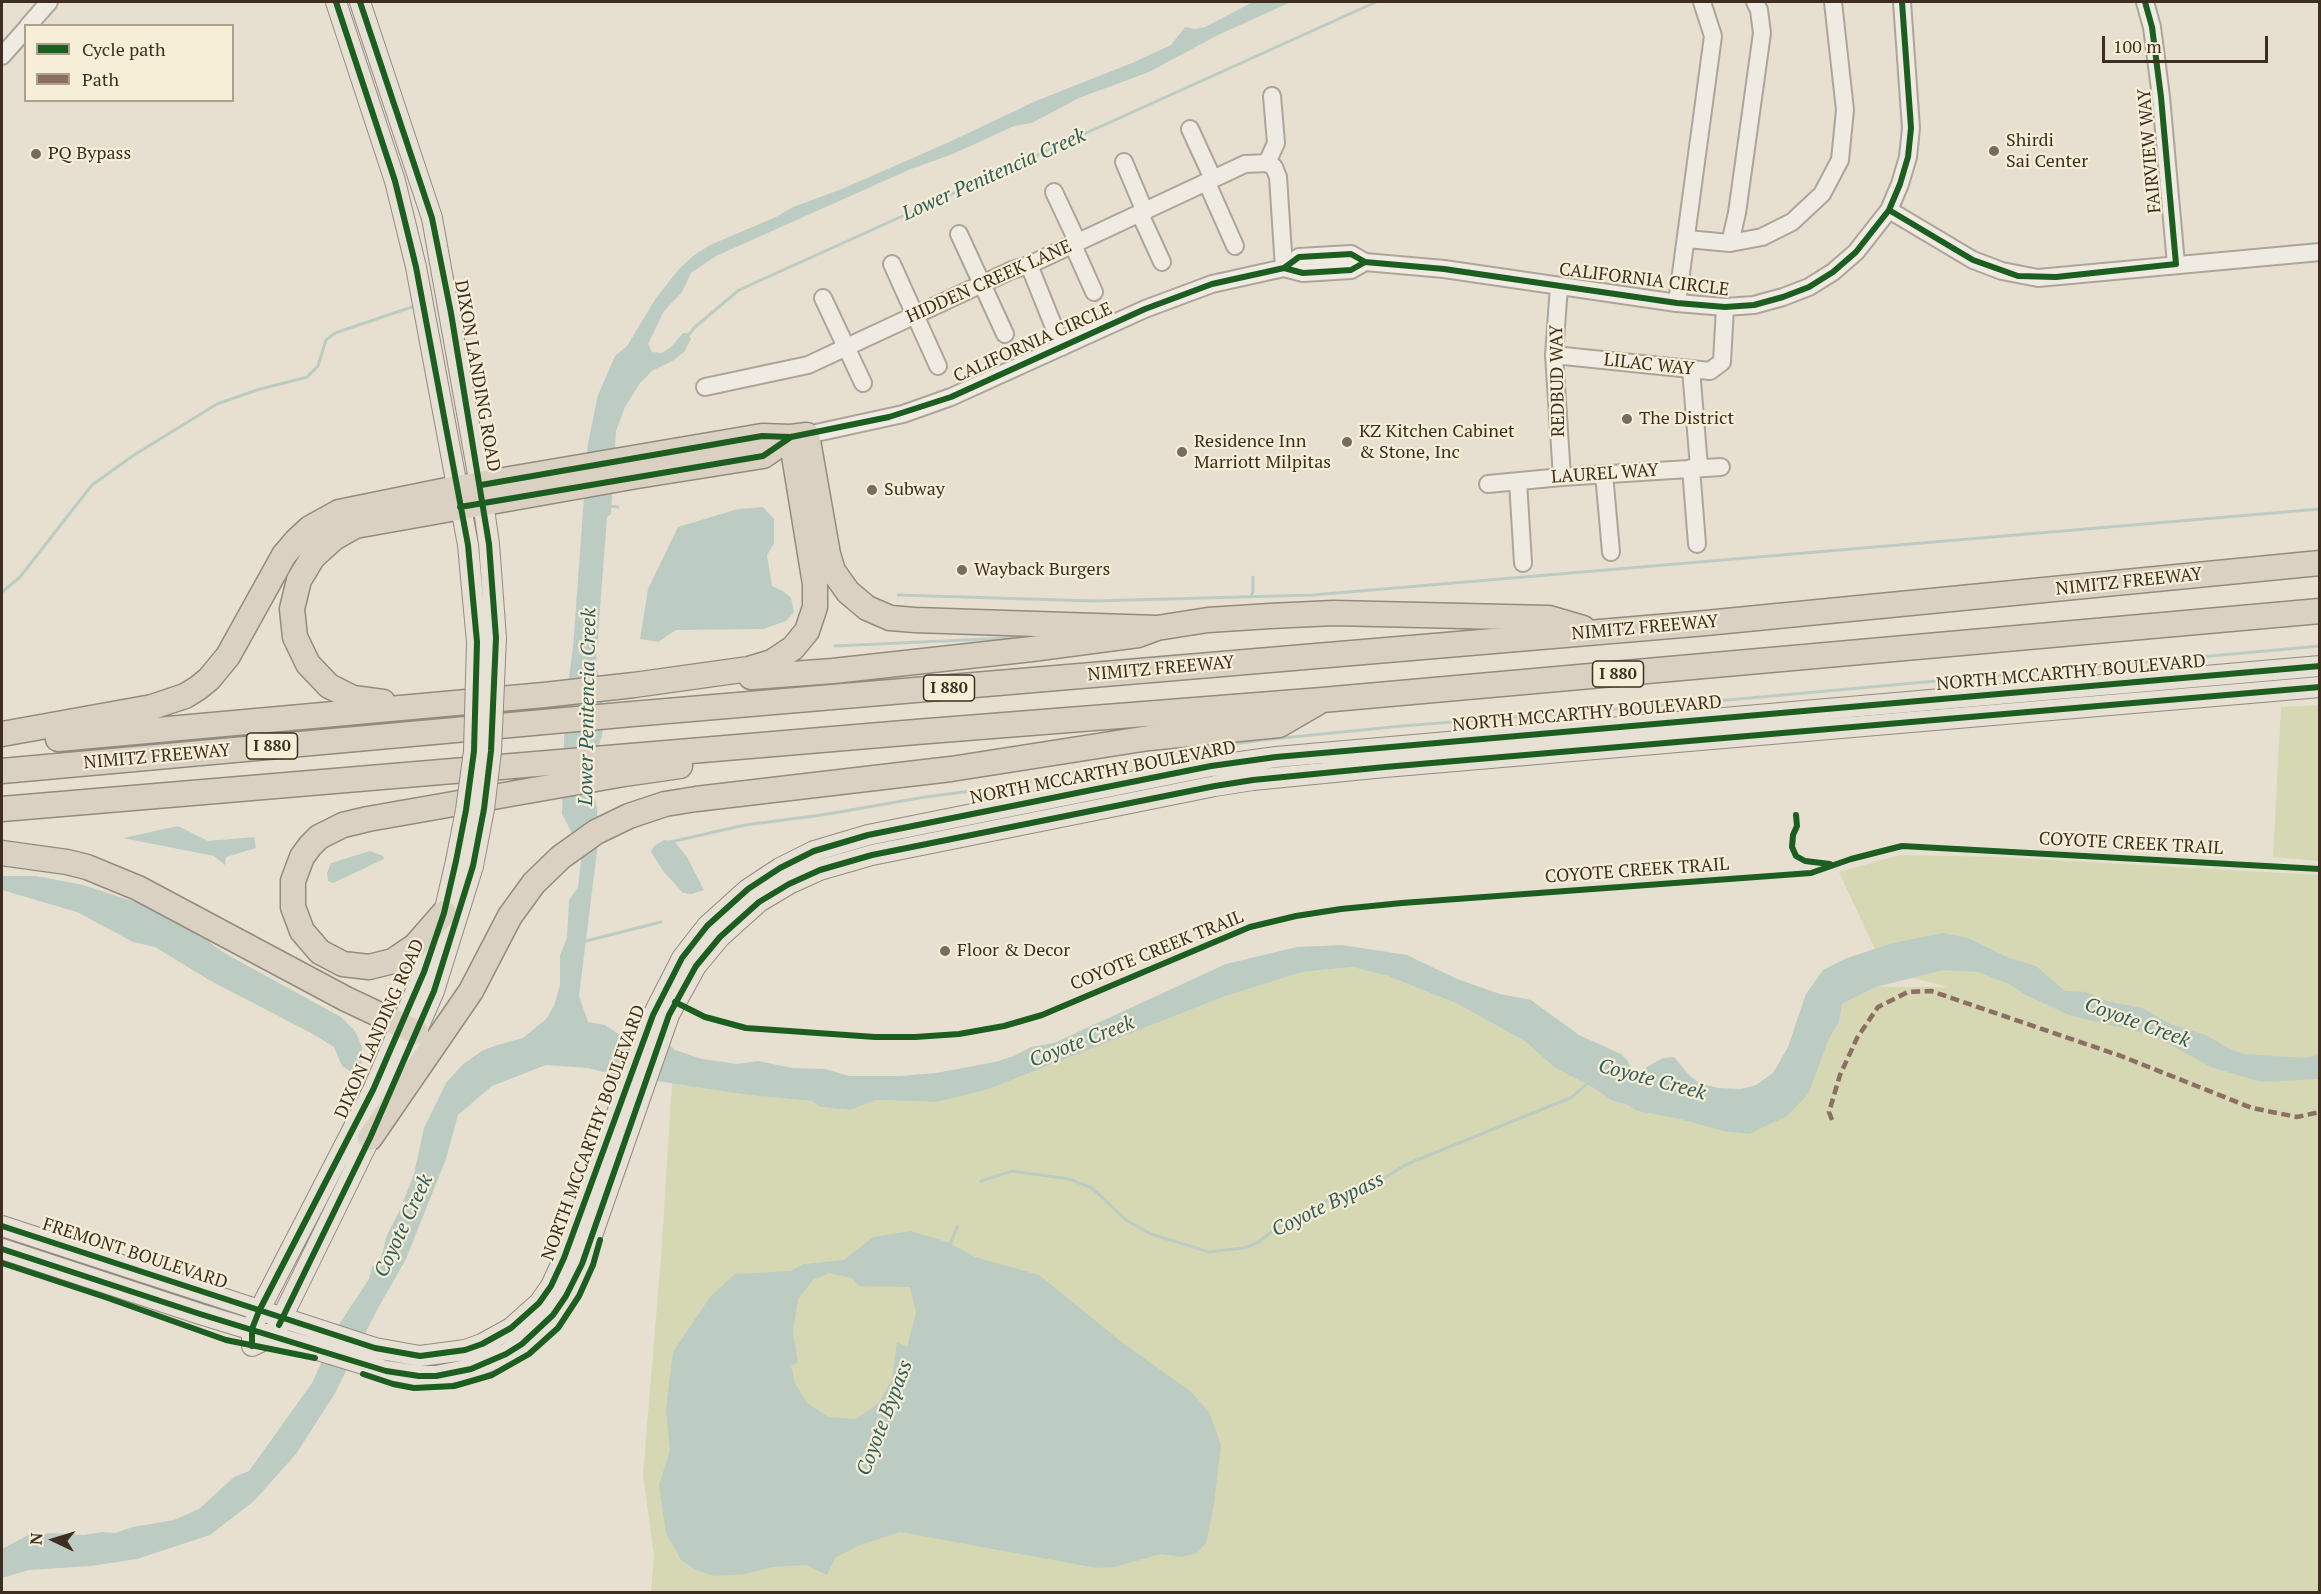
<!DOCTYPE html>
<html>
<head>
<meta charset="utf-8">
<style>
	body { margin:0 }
	#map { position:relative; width:2321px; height:1594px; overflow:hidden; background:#e7e0d1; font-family:"PT Serif",serif }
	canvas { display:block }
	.frame { position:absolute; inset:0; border:3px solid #3d2e20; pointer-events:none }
	.legend { position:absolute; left:24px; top:24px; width:210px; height:78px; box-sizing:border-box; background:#f7eed8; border:2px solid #ada18e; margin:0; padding:8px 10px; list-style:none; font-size:18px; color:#3d2e20 }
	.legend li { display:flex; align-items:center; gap:12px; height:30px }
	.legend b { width:30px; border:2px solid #ada18e }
	.north { position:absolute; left:24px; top:1510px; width:60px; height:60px; -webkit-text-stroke:4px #f7eed8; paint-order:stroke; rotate:274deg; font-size:16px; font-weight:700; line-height:24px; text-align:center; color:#3d2e20 }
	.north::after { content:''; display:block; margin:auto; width:21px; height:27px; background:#3d2e20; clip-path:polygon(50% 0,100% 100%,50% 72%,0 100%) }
	.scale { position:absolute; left:2102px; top:36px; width:166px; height:27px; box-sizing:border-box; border:3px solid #3d2e20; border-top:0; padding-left:8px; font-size:18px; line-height:21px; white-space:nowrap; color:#3d2e20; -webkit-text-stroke:4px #f7eed8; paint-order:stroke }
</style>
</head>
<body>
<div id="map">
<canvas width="2321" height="1594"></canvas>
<div class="frame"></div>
<ul class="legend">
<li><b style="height:8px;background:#1b5e20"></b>Cycle path</li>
<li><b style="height:8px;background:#8d6e63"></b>Path</li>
</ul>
<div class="north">N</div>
<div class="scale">100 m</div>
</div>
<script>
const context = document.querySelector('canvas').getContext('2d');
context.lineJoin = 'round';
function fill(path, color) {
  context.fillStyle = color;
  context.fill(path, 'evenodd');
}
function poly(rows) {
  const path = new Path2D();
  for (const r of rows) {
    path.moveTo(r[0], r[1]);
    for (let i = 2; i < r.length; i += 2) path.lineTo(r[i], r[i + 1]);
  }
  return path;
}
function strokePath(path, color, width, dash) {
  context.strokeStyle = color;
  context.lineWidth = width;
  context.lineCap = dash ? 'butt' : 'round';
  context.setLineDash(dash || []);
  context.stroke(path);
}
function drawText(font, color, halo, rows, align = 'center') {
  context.font = font + ' "PT Serif",serif';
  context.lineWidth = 4.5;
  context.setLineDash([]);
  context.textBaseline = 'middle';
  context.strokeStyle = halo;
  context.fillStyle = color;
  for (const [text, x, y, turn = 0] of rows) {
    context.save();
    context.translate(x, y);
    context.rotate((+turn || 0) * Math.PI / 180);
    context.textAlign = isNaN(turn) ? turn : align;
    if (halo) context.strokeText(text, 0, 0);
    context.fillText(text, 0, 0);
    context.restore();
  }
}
const green = poly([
	[2319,705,2319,861,2273,857,2281,707],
	[1900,855,1999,857,2319,875,2319,1592,651,1592,654,1555,643,1475,661,1258,672,1082,749,1095,812,1101,820,1107,849,1110,876,1100,937,1102,986,1090,1223,997,1302,972,1352,967,1388,976,1458,1004,1526,1042,1555,1068,1592,1087,1613,1101,1626,1104,1637,1111,1680,1119,1809,1093,1828,1041,1839,1022,1842,1004,1876,987,1948,987,1885,971,1839,872]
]);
const water = poly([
	[1253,2,1291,2,1218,35,1149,72,1079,98,1032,123,1014,126,953,154,911,169,716,256,691,273,682,292,664,311,648,344,652,352,662,353,671,347,683,333,687,333,691,339,684,352,674,360,652,371,640,383,625,407,616,431,611,514,607,517,596,663,605,716,602,736,594,759,592,788,597,808,598,843,579,996,588,1022,605,1025,623,1037,657,1037,667,1042,675,1050,702,1059,737,1064,758,1061,793,1068,825,1069,849,1076,900,1076,936,1073,995,1062,1014,1056,1031,1047,1054,1043,1226,964,1297,947,1342,945,1407,955,1457,979,1500,994,1531,1000,1579,1035,1621,1054,1627,1060,1634,1075,1638,1075,1647,1067,1663,1058,1674,1057,1690,1076,1699,1083,1718,1088,1741,1089,1756,1085,1773,1073,1788,1047,1806,994,1823,970,1847,958,1893,943,1943,933,1968,938,2009,958,2036,966,2065,991,2086,992,2107,1001,2142,1008,2170,1024,2206,1035,2226,1047,2243,1054,2303,1058,2319,1055,2319,1079,2261,1082,2211,1067,2152,1035,2069,1015,2026,995,2009,984,1978,972,1943,970,1876,987,1842,1004,1839,1022,1828,1041,1809,1093,1787,1116,1749,1134,1724,1131,1680,1119,1637,1111,1626,1104,1613,1101,1592,1087,1555,1068,1526,1042,1458,1004,1388,976,1352,967,1302,972,1223,997,986,1090,937,1102,876,1100,850,1110,820,1107,812,1101,749,1095,611,1074,588,1068,546,1065,492,1086,458,1115,446,1159,406,1259,377,1310,334,1395,296,1454,254,1501,210,1535,137,1559,91,1566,29,1570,2,1578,2,1549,30,1534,35,1537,41,1534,51,1533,84,1535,102,1532,115,1533,133,1527,174,1520,199,1509,234,1477,249,1471,312,1383,338,1326,369,1279,372,1267,381,1258,387,1235,400,1210,414,1174,424,1128,446,1083,463,1064,482,1051,497,1045,523,1038,546,1019,554,1006,560,985,560,955,567,938,569,900,578,887,582,852,562,814,565,708,573,647,588,443,598,395,615,356,627,346,656,298,679,269,693,256,710,245,776,217,793,207,842,189,947,143,1036,101,1132,63,1171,45,1185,27,1195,29,1205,27],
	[763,507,774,519,774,544,767,555,772,586,783,591,791,598,794,612,786,621,763,629,676,630,658,642,640,639,648,589,678,527,738,509],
	[178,826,208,841,254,837,256,848,226,857,225,865,214,856,123,838],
	[664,840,674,841,687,857,704,890,691,894,683,893,664,872,651,852,654,846],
	[370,851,383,856,384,859,333,883,328,881,327,873,331,863],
	[2,876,36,876,83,885,154,908,190,928,226,954,341,1017,355,1031,362,1047,361,1069,358,1076,342,1066,334,1047,311,1033,209,980,155,947,133,942,77,912,2,890],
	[911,1231,947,1242,975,1257,1039,1275,1124,1344,1190,1391,1209,1412,1221,1445,1214,1504,1206,1543,1197,1553,1182,1557,1161,1554,1114,1567,1097,1568,900,1532,860,1545,836,1557,827,1575,806,1565,772,1567,746,1574,714,1576,696,1570,681,1560,666,1533,659,1485,670,1451,666,1409,673,1352,710,1297,735,1274,791,1271,804,1264,844,1260,873,1237],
	[829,1273,852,1278,858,1286,910,1287,916,1313,907,1347,897,1342,892,1379,879,1403,856,1419,828,1417,807,1403,795,1383,791,1366,798,1362,793,1332,798,1299,813,1280]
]);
const stream = poly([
	[687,337,695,327,739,290,1376,2],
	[608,506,618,507],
	[2,592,20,577,92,485,134,455,217,404,257,390,307,377,318,366,326,340,335,333,415,306],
	[898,595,1094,601,1313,595,2320,509],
	[1251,597,1253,591,1253,577],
	[835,646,1030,637],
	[670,842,745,825,822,815,925,797,1002,787,1171,753,1262,740,1402,726,1717,701,2320,646],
	[582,942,661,922],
	[981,1181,1012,1171,1069,1179,1092,1188,1126,1220,1151,1234,1209,1252,1244,1248,1257,1243,1279,1226,1340,1194,1367,1189,1405,1165,1572,1097,1590,1081],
	[950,1245,957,1227]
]);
const minor = poly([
	[2145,2,2152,27,2161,97,2176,264],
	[28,26,49,2],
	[2,56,26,29],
	[1272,96,1276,143,1267,163,1274,167,1278,177,1284,268],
	[1190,129,1213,179],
	[1124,162,1145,212],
	[1207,183,1235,246],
	[1054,192,1078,243],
	[1889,210,1973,260,2002,271,2038,278,2320,252],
	[1140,214,1162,262],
	[959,234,1005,334],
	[1687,239,1730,243,1762,237,1792,222,1822,194,1840,160,1845,110,1833,2],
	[1730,243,1737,213,1762,33,1759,10,1755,2],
	[1073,245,1094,292],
	[892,264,938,366],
	[1029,265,1062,347],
	[1284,268,1299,257,1351,254,1365,262,1444,269,1677,303,1725,307,1754,305,1783,297,1809,287,1833,272,1856,252,1889,210,1900,184,1908,157,1911,128,1902,2],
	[1559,286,1554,355,1562,477],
	[823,298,863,383],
	[1677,303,1713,36,1702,2],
	[1554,355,1710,371,1722,362,1725,307],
	[1691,369,1699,467],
	[705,387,808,365,1012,270,1029,265,1245,164,1267,163],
	[807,435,903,414,951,397,1145,309,1212,284,1284,268,1303,273,1351,270,1365,262],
	[1691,468,1697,544],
	[1604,474,1611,552],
	[1518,482,1523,563],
	[1488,484,1562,477,1721,467]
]);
const major = poly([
	[336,2,395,181,416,267,468,545,477,642],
	[360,2,432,218,483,502,489,544,496,638],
	[456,861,444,913,424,972,373,1090,259,1311,252,1329,252,1346,273,1336,370,1138,434,991,473,866],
	[2,1226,375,1348,420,1356,465,1350,482,1344,511,1328,539,1303,551,1286,564,1258,653,1015,682,958,707,926,748,889,780,868,814,851,868,835,1211,766,1276,757,2320,666],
	[2,1249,200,1314,386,1371,419,1376,436,1376,471,1369,506,1354,522,1344,553,1315,566,1296,582,1264,669,1015,696,966,720,937,759,902,789,884,820,870,872,855,1215,786,1253,780,1385,767,2320,687]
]);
const highway = poly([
	[751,677,833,671,1032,649,1138,635,1157,628,1208,620,1270,616,1334,613,1549,618,1583,628],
	[383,702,353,698,329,686,308,664,295,637,292,609,299,580,313,557,334,538,355,526,637,476,763,456,791,437],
	[2,734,152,707,185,696,198,688,209,679,228,656,284,555,296,541,310,528,339,512,457,488,762,436,791,437,807,435,828,554,833,571,848,592,867,608,890,618,915,620,1157,628],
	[58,739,544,695,634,685,749,669,772,662,793,648,807,631,815,607,815,584,791,437],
	[2,771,632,714,1706,623,2320,563],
	[2,809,916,732,1322,700,2320,611],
	[2,853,67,862,87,867,138,888,346,999,416,1032],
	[444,913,415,946,393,961,369,967,343,964,320,952,302,931,293,907,293,881,302,857,310,846,319,837,343,825,368,819,624,774,680,766],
	[370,1138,471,991,510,916,534,883,561,857,596,832,629,816,665,804,696,799,951,769,1149,738,1279,725,1317,703]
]);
const majorBridge = poly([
	[456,861,466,810,474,751,477,642],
	[473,866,484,809,491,751,496,638]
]);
const quiet = poly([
	[1832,1120,1829,1112,1840,1075,1857,1038,1878,1007,1908,992,1931,991,2121,1056,2252,1108,2297,1117,2320,1112]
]);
const cycleway = poly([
	[1889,210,1973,260,2018,276,2056,277,2176,264,2161,97,2152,27,2145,2],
	[1284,268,1299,257,1351,254,1365,262,1444,269,1677,303,1725,307,1754,305,1783,297,1809,287,1833,272,1856,252,1889,210,1900,184,1908,157,1911,128,1902,2],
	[481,485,762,436,791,437,889,417,951,397,1145,309,1212,284,1284,268,1303,273,1351,270,1365,262],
	[460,507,763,456,791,437],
	[1796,815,1797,826,1793,835,1792,847,1796,856,1805,861,1830,864],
	[675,1002,705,1017,746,1028,875,1037,915,1037,959,1034,1004,1026,1042,1015,1250,927,1296,916,1341,909,1402,903,1811,873,1851,859,1902,846,2320,869],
	[2,1226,375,1348,420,1356,465,1350,482,1344,511,1328,539,1303,551,1286,564,1258,653,1015,682,958,707,926,748,889,780,868,814,851,868,835,1211,766,1276,757,2320,666],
	[2,1249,200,1314,386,1371,419,1376,436,1376,471,1369,506,1354,522,1344,553,1315,566,1296,582,1264,669,1015,696,966,720,937,759,902,789,884,820,870,872,855,1215,786,1253,780,1385,767,2320,687],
	[2,1263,108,1298,226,1340,315,1358],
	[279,1325,370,1138,434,991,473,866,484,809,491,751,496,638,489,544,451,313,432,218,360,2],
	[252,1346,252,1329,259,1311,373,1090,424,972,444,913,456,861,466,810,474,751,477,642,468,545,416,267,395,181,336,2],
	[363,1374,393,1384,414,1388,454,1386,492,1375,529,1354,558,1328,579,1296,593,1265,600,1240]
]);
const markers = [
	[1994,151,6,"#786c5e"],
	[36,154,6,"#786c5e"],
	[1627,419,6,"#786c5e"],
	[1347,442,6,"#786c5e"],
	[1182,452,6,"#786c5e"],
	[872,490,6,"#786c5e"],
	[962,570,6,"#786c5e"],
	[945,951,6,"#786c5e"]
];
const shields = [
	[1618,674,51],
	[949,688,51],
	[272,746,51]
];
const shieldNames = [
	["I 880",1618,674],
	["I 880",949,688],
	["I 880",272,746]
];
const poiNames = [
	["Shirdi",2006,141],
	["Sai Center",2006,162],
	["PQ Bypass",48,154],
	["The District",1639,419],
	["KZ Kitchen Cabinet",1359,432],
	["& Stone, Inc",1359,453],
	["Residence Inn",1194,442],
	["Marriott Milpitas",1194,463],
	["Subway",884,490],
	["Wayback Burgers",974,570],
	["Floor & Decor",957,951]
];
const streetNames = [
	["FAIRVIEW WAY",2150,151,-95],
	["CALIFORNIA CIRCLE",1644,280,7],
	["HIDDEN CREEK LANE",989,282,-24],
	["CALIFORNIA CIRCLE",1033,343,-24],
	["LILAC WAY",1649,365,6],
	["DIXON LANDING ROAD",477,376,80],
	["REDBUD WAY",1558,381,-91],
	["LAUREL WAY",1605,474,-4],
	["NIMITZ FREEWAY",2129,582,-6],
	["NIMITZ FREEWAY",1645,628,-5],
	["NIMITZ FREEWAY",1161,669,-5],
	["NORTH MCCARTHY BOULEVARD",2071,673,-5],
	["NORTH MCCARTHY BOULEVARD",1587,714,-5],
	["NIMITZ FREEWAY",157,757,-5],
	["NORTH MCCARTHY BOULEVARD",1103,773,-11],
	["COYOTE CREEK TRAIL",2131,844,3],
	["COYOTE CREEK TRAIL",1637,871,-4],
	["COYOTE CREEK TRAIL",1157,951,-22],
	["DIXON LANDING ROAD",380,1029,-66],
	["NORTH MCCARTHY BOULEVARD",594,1133,-70],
	["FREMONT BOULEVARD",135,1254,18]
];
const waterNames = [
	["Lower Penitencia Creek",994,175,-24],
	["Lower Penitencia Creek",588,707,-89],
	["Coyote Creek",2137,1023,20],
	["Coyote Creek",1082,1042,-21],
	["Coyote Creek",1652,1080,15],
	["Coyote Bypass",1328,1205,-26],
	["Coyote Creek",404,1226,-65],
	["Coyote Bypass",885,1418,-69]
];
fill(green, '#d6d7b3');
fill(water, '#bcccc2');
strokePath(stream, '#bcccc2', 3);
strokePath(minor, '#ada599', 20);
strokePath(major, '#928b80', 22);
strokePath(highway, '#928b80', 27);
strokePath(minor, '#efebe3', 16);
strokePath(major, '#e6e1d4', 20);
strokePath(highway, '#dad1c2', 24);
strokePath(majorBridge, '#928b80', 22, []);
strokePath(majorBridge, '#e6e1d4', 20);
strokePath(quiet, '#8d6e63', 4.5, [9, 4.5]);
strokePath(cycleway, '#1b5e20', 6);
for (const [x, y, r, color] of markers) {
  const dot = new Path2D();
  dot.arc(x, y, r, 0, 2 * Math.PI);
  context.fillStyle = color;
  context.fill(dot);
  strokePath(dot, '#f7eed8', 2);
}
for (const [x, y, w] of shields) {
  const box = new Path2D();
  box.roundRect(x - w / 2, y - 13, w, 26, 4.5);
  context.fillStyle = '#f7eed8';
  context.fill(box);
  strokePath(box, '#3d2e20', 1.5);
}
drawText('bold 16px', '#3d2e20', null, shieldNames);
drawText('18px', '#3d2e20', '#f7eed8', poiNames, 'left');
drawText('18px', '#3d2e20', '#f7eed8', streetNames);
drawText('italic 20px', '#2f5d5a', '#f7eed8', waterNames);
</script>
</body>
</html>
